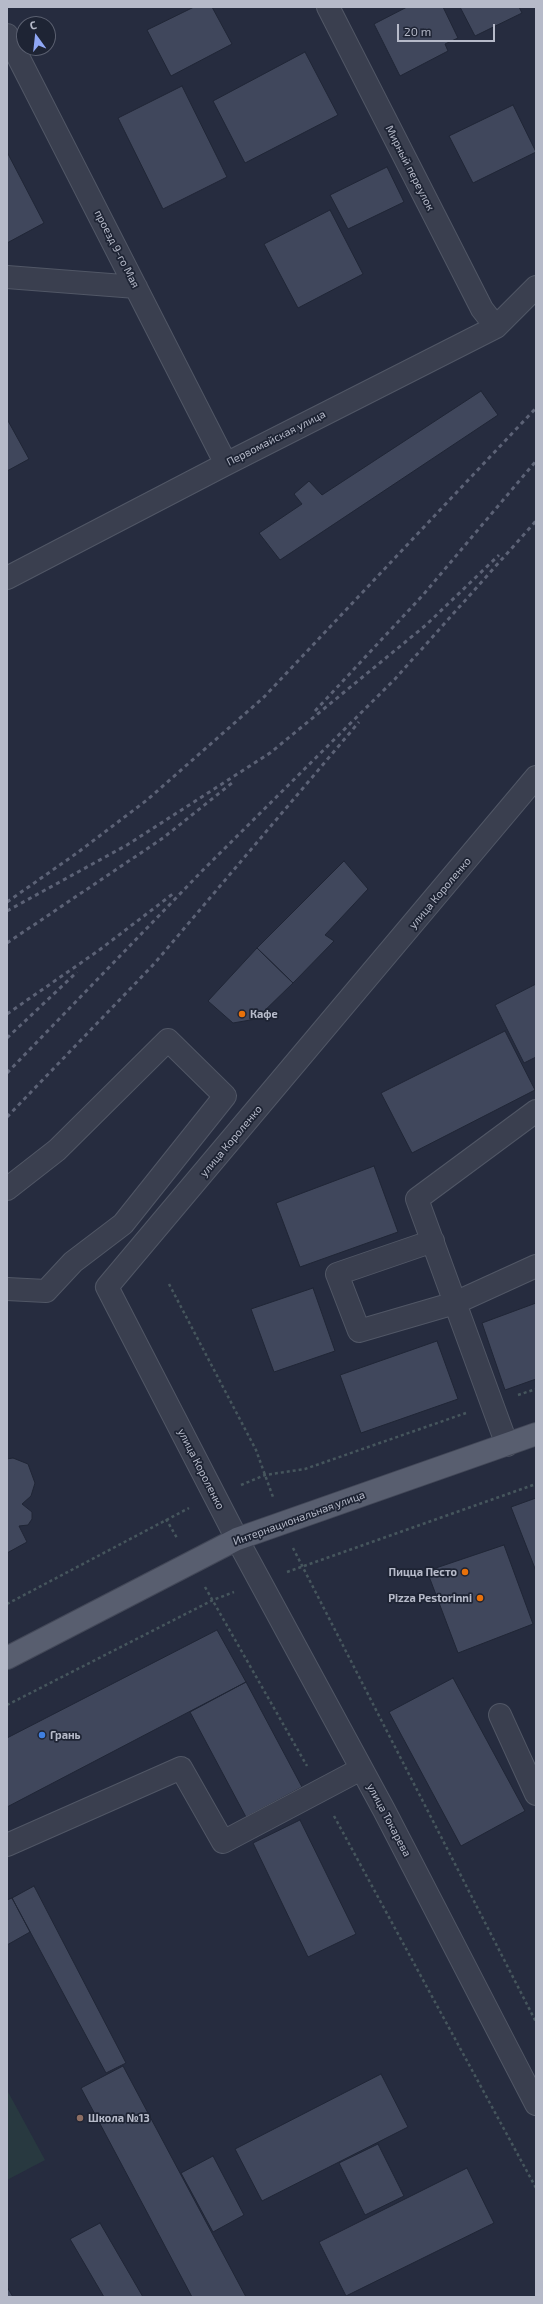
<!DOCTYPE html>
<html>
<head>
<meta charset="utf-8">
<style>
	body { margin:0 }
	#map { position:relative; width:543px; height:2304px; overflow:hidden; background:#262c3f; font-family:"Exo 2",sans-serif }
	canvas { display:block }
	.frame { position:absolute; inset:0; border:8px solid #b6bac9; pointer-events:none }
	.north { position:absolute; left:16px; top:16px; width:40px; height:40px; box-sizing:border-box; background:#1e2434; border:1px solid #5b6070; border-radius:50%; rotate:345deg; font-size:11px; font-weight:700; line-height:16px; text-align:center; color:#b6bac9 }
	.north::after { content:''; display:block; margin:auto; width:14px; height:18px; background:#8fa7f5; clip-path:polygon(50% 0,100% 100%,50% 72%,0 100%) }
	.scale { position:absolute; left:397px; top:24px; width:98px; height:18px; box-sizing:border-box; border:2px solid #b6bac9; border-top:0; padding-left:5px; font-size:12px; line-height:14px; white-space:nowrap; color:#b6bac9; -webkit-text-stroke:3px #1e2434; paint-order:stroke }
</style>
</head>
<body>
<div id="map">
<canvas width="543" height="2304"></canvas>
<div class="frame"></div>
<div class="north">С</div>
<div class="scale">20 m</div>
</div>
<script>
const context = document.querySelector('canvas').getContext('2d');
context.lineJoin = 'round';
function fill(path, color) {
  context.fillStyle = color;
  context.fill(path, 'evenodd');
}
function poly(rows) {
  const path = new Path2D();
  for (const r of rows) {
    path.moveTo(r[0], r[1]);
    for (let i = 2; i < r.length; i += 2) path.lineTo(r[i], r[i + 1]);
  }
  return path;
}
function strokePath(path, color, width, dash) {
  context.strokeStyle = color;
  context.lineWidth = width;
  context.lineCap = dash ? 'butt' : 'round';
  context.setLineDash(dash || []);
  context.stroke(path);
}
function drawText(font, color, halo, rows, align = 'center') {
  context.font = font + ' "Exo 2",sans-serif';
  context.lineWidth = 3.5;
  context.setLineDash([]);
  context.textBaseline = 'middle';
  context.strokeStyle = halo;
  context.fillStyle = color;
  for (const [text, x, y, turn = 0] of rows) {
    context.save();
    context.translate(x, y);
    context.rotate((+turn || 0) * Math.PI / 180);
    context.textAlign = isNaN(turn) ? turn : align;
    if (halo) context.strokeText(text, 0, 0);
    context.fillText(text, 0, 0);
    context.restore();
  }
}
const green = poly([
	[7,2090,45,2160,7,2180]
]);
const building = poly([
	[194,7,212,7,232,44,171,76,147,30,194,7],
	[407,7,443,7,458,38,445,44,448,51,400,76,374,24,407,7],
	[460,7,519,7,522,13,475,36,460,7],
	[305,52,338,115,245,163,213,101,305,52],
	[182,86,227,177,163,209,118,118,182,86],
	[513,105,536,152,473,183,449,136,513,105],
	[7,152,44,223,7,243,7,152],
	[387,167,404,202,348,229,330,195,387,167],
	[330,210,363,274,298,308,264,244,330,210],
	[481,391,498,415,280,560,259,533,302,504,294,494,309,481,322,495,481,391],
	[7,419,29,459,7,471,7,419],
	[344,861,368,889,325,935,334,941,293,983,257,948,344,861],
	[257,948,293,983,256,1019,233,1023,208,1001,257,948],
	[536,984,536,1057,524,1063,495,1005,536,984],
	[505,1031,535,1090,412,1153,381,1093,505,1031],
	[374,1166,398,1232,300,1267,276,1203,374,1166],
	[313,1288,335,1351,274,1372,251,1309,313,1288],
	[536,1303,536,1379,505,1390,482,1323,536,1303],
	[437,1341,458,1399,361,1433,340,1375,437,1341],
	[13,1458,28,1464,35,1483,31,1496,22,1504,32,1512,32,1519,28,1525,19,1526,27,1542,7,1553,7,1459,13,1458],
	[536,1498,536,1571,511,1507,536,1498],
	[504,1545,533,1624,458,1653,427,1571,504,1545],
	[217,1630,246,1682,7,1807,7,1738,217,1630],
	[453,1678,525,1811,461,1846,389,1712,453,1678],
	[246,1682,302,1787,246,1817,190,1712,246,1682],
	[300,1820,356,1934,308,1957,253,1843,300,1820],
	[34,1886,126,2063,106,2073,12,1898,34,1886],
	[12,1898,30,1932,7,1945,7,1900,12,1898],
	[123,2066,246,2297,192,2297,81,2088,123,2066],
	[381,2074,408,2127,262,2201,235,2149,381,2074],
	[378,2144,404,2196,365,2215,339,2163,378,2144],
	[213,2156,244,2215,213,2232,181,2173,213,2156],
	[467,2168,494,2223,346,2296,319,2242,467,2168],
	[100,2223,143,2297,104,2297,70,2239,100,2223],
	[7,2287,13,2297,7,2297,7,2287]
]);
const path = poly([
	[169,1284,256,1450,273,1497],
	[518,1395,536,1389],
	[241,1485,265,1475,305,1469,466,1413],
	[166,1519,177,1538],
	[293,1548,536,2022],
	[287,1572,536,1484],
	[205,1587,307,1766],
	[7,1604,189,1508],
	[7,1705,213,1600,234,1592],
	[334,1816,536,2188]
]);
const minor = poly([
	[328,7,482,309,496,327],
	[7,35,226,464],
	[7,277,136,287],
	[7,578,226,464,496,327,536,287],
	[536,777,107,1287,237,1539,384,1810,536,2104],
	[7,1189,57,1150,168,1040,225,1096,123,1224,73,1262,46,1291,7,1289],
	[433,1241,337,1274,359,1331,455,1303,536,1266],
	[507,1445,417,1199,536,1111],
	[500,1715,536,1794],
	[7,1845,181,1768,223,1842,361,1769]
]);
const major = poly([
	[7,1658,237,1539,536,1434]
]);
const rail = poly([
	[315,711,423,595,536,461],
	[7,902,77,853,147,800,264,697,536,408],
	[7,911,127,845,270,753,426,625,499,555],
	[7,943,163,838,232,783],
	[7,1014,98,951,174,893],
	[7,1038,77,972],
	[7,1073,203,870,395,679,536,521],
	[7,1117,154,964,359,722]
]);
const markers = [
	[242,1014,4,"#e8710a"],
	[465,1572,4,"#e8710a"],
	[480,1598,4,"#e8710a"],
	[42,1735,4,"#3f7fe0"],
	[80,2118,4,"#8d6e63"]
];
const streetNames = [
	["Мирный переулок",410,168,63],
	["проезд 9-го Мая",117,249,63],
	["Первомайская улица",276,438,-27],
	["улица Короленко",440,893,-50],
	["улица Короленко",231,1141,-50],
	["улица Короленко",201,1469,63],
	["Интернациональная улица",299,1518,-20],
	["улица Токарева",389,1820,62]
];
const poiNames = [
	["Кафе",250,1014],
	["Пицца Песто",457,1572,"right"],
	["Pizza Pestorinni",472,1598,"right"],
	["Грань",50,1735],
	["Школа №13",88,2118]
];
fill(green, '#283940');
fill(building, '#40475c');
strokePath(building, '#202636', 1);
strokePath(minor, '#515766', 24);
strokePath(major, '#434858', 24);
strokePath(path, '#46565d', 2.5, [3, 3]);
strokePath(minor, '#3a3f4f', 22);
strokePath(major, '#585e6f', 22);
strokePath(rail, '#5c6276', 3, [4, 4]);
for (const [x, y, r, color] of markers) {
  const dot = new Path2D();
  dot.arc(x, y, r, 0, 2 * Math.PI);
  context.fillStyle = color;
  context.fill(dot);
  strokePath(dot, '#1e2434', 1.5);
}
drawText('11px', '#b6bac9', '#1e2434', streetNames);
drawText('bold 11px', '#b6bac9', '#1e2434', poiNames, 'left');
</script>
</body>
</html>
